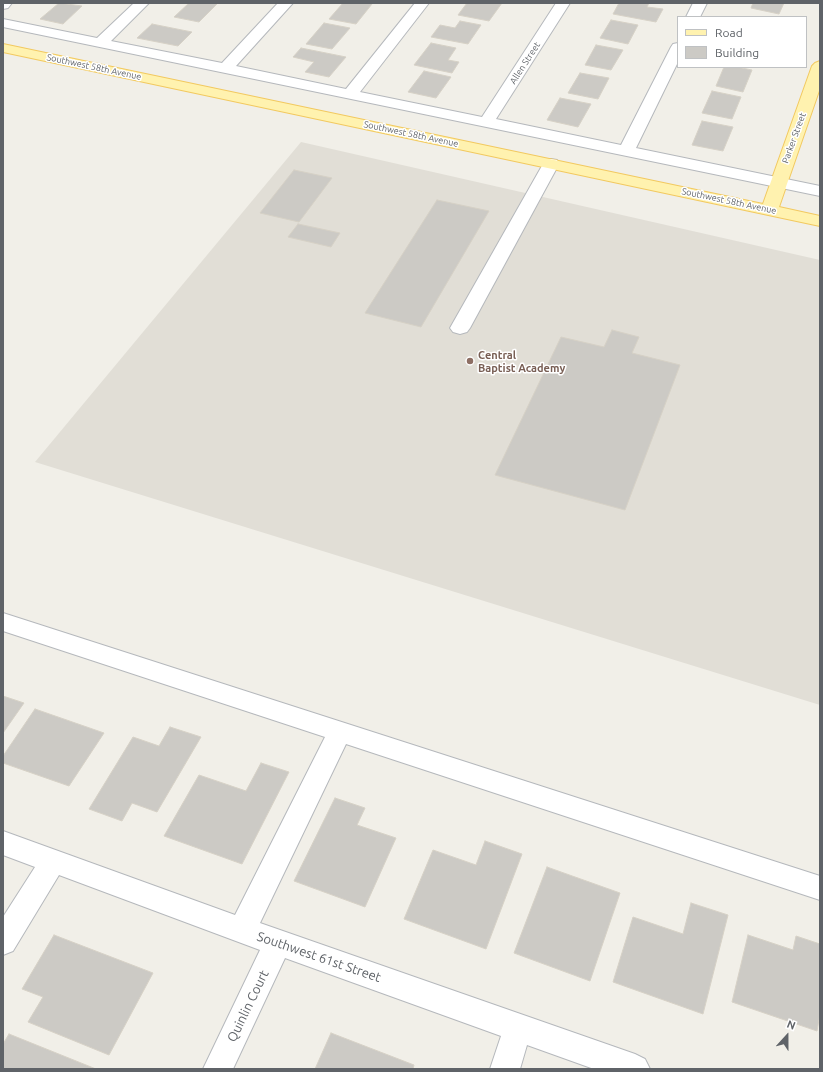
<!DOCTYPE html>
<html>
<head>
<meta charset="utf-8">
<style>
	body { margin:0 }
	#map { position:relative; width:823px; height:1072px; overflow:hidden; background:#f1efe8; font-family:Ubuntu,sans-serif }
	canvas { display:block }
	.frame { position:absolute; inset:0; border:4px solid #5f6368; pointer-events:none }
	.legend { position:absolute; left:677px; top:16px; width:130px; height:52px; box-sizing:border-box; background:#fff; border:1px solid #bfc1c3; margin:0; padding:5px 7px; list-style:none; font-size:12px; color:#5f6368 }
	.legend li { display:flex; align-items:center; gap:8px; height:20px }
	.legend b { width:20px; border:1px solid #bfc1c3 }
	.north { position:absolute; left:767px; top:1016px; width:40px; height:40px; -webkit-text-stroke:3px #fff; paint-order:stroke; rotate:21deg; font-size:11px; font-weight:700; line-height:16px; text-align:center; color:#5f6368 }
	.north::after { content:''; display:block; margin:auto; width:14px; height:18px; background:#5f6368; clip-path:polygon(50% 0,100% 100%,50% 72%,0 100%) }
</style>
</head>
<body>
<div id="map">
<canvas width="823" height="1072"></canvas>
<div class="frame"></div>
<ul class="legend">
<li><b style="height:5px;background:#fff2af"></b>Road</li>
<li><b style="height:11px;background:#cccac5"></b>Building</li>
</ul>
<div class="north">N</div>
</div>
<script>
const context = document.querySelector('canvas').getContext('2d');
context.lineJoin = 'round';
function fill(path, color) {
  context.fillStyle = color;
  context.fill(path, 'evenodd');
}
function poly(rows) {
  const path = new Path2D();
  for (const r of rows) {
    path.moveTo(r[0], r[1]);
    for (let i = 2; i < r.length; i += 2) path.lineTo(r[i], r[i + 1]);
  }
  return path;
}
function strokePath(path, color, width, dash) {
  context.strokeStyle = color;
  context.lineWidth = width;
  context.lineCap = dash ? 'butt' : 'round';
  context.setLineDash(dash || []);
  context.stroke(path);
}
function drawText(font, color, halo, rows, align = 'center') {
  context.font = font + ' Ubuntu,sans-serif';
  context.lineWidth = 3;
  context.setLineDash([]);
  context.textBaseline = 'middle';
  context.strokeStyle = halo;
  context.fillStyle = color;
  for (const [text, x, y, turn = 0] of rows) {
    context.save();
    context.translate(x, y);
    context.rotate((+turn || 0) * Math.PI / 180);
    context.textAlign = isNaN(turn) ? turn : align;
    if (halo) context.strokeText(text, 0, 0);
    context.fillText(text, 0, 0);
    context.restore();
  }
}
const education = poly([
	[301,142,820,260,820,705,35,462]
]);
const building = poly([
	[59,3,82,6,63,24,40,19,59,3],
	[189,3,218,3,199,22,174,17,189,3],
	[343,3,367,3,372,4,356,24,329,19,343,3],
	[467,3,502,3,489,21,458,15,467,3],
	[619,3,649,3,647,7,663,9,656,22,613,14,619,3],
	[753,3,784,3,779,14,751,8,753,3],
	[611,20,638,25,628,44,600,38,611,20],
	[460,21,481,25,468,44,431,37,440,25,455,28,460,21],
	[324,23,350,28,332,49,306,44,324,23],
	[152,24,192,32,178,46,137,38,152,24],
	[431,43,456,48,448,60,459,62,452,73,414,65,431,43],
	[596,45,623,50,611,70,585,65,596,45],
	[301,48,346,57,329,77,305,72,314,62,293,57,301,48],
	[724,67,737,67,752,70,743,92,716,86,724,67],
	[424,71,451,77,436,98,408,92,424,71],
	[580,73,609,78,598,99,568,93,580,73],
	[712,91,741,97,732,119,702,113,712,91],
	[560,98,591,104,578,127,547,120,560,98],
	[702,121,733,127,723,151,692,145,702,121],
	[294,170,332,178,299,222,260,213,294,170],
	[437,200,489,211,421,327,365,313,437,200],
	[298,224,340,233,331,247,288,237,298,224],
	[612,330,639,337,632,353,680,365,625,510,495,475,561,337,604,347,612,330],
	[3,696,24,703,3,733,3,696],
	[35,709,104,733,69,786,3,763,3,756,35,709],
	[170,727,201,737,157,812,132,803,122,821,89,809,133,737,159,746,170,727],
	[261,763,289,772,242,864,164,836,199,775,246,791,261,763],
	[335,798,365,808,357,825,396,838,365,907,294,881,335,798],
	[485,841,522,854,486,949,404,919,433,850,476,865,485,841],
	[547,867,620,893,590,981,514,953,547,867],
	[691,903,728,915,703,1014,613,982,633,917,683,934,691,903],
	[54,935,153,973,109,1055,28,1022,43,997,22,989,54,935],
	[748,935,793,950,796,936,820,944,820,1014,817,1031,732,1002,748,935],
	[331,1033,414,1065,413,1069,315,1069,331,1033],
	[9,1034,96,1069,3,1069,3,1044,9,1034]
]);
const minor = poly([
	[3,3,12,3,8,8,3,9,3,3],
	[134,3,149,3,111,41,222,63,278,3,293,3,236,66,346,89,415,3,429,3,360,92,482,117,556,3,570,3,496,119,621,145,671,47,673,44,678,43,678,62,636,148,820,186,820,196,3,27,3,19,97,38,134,3],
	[693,3,707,3,700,17,686,17,693,3],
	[551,159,557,160,559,164,470,328,467,332,460,334,453,332,450,328,543,164,545,160,551,159],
	[3,613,820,876,820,900,346,744,260,923,635,1054,645,1059,650,1069,594,1069,527,1045,520,1069,490,1069,501,1036,285,958,233,1069,203,1069,260,950,59,875,13,951,3,955,3,917,35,867,3,855,3,831,235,915,325,737,3,631,3,613]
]);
const major = poly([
	[3,44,763,204,812,66,815,63,820,61,820,88,779,207,820,216,820,226,3,52,3,44]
]);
const markers = [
	[470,361,4,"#8d6e63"]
];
const farStreetnames = [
	["Allen Street",525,63,-57],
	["Southwest 58th Avenue",94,67,12],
	["Southwest 58th Avenue",411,134,12],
	["Parker Street",794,138,-70],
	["Southwest 58th Avenue",729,201,12]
];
const educationNames = [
	["Central",478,355],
	["Baptist Academy",478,368]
];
const nearStreetnames = [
	["Southwest 61st Street",319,957,19],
	["Quinlin Court",248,1006,-64]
];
fill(education, '#e1ded6');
fill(building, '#cccac5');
strokePath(building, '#d6d1c6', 1);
strokePath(minor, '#b5b8bc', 2);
strokePath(major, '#f2c960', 2);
fill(minor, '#fff');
fill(major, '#fff2af');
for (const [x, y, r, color] of markers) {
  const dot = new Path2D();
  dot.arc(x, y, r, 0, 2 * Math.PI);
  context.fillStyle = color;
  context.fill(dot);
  strokePath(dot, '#fff', 1.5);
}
drawText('9px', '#5f6368', '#fff', farStreetnames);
drawText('bold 11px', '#785e54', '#fff', educationNames, 'left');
drawText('13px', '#5f6368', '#fff', nearStreetnames);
</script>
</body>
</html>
